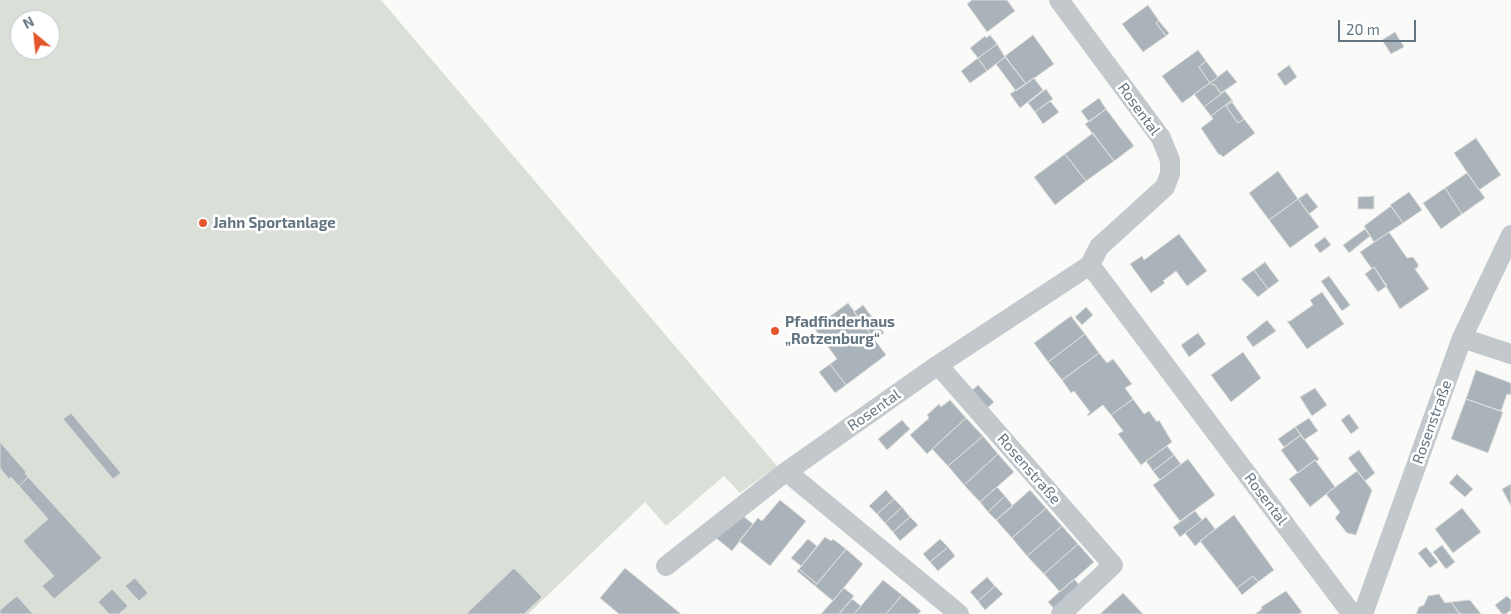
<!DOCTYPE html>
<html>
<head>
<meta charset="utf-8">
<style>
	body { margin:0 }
	#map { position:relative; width:1511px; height:614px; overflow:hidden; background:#fafaf8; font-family:"Exo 2",sans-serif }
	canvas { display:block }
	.north { position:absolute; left:10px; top:10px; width:50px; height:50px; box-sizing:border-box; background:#fff; border:1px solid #c1c8cd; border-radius:50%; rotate:332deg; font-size:14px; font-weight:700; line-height:20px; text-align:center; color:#657683 }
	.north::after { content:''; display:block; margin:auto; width:18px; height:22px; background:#e4572e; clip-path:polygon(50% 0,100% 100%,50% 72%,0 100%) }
	.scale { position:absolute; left:1338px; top:20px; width:78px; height:22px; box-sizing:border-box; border:2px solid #657683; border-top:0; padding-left:6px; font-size:15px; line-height:18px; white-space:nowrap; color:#657683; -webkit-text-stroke:4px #fff; paint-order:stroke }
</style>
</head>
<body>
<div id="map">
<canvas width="1511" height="614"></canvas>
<div class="north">N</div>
<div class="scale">20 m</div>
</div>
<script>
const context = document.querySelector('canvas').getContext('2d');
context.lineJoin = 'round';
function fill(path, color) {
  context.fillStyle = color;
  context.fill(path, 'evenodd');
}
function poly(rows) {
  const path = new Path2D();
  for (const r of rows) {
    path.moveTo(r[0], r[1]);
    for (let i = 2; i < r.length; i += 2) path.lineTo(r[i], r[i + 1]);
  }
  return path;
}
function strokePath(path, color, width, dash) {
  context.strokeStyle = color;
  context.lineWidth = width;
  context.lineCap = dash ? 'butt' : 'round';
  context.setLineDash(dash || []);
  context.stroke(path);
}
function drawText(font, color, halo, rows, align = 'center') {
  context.font = font + ' "Exo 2",sans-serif';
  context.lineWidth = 5;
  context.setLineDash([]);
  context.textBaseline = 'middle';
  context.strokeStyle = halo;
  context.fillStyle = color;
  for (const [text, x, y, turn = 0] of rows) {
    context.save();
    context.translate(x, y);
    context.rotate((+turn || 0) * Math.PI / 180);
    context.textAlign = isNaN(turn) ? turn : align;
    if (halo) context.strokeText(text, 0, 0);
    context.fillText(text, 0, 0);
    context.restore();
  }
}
const green = poly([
	[0,0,381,0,777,466,740,493,724,476,666,526,645,502,528,614,0,614],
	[20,20,50,20,50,50,20,50]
]);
const building = poly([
	[972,0,1007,0,1015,11,987,32,967,4,972,0],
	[1148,5,1159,21,1156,23,1166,36,1143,52,1122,24,1148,5],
	[1159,21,1169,33,1166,36,1156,23,1159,21],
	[1395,32,1404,47,1391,54,1382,40,1395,32],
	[990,35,997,44,978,58,970,48,985,36,986,38,990,35],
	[1033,35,1054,64,1026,84,1005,56,1033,35],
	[997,44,1005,57,987,71,978,58,997,44],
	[1198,50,1206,61,1199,67,1210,83,1182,103,1162,76,1198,50],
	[1005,57,1026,84,1016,91,996,64,1005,57],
	[978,58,987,71,970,83,961,71,978,58],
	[1206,61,1218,77,1210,83,1199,67,1206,61],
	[1289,65,1297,77,1285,86,1277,74,1289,65],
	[1227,70,1237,82,1221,93,1214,84,1212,85,1210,83,1227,70],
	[1034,78,1043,90,1020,108,1010,94,1034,78],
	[1210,83,1212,85,1214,84,1221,94,1204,107,1194,94,1210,83],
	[1046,89,1053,99,1035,112,1028,103,1046,89],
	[1225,91,1232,100,1211,116,1204,107,1225,91],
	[1099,98,1106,109,1089,122,1081,111,1099,98],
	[1232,100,1233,101,1226,106,1238,123,1244,119,1255,133,1223,157,1220,154,1219,155,1201,128,1213,119,1211,116,1232,100],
	[1050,101,1059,112,1043,124,1035,112,1050,101],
	[1232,102,1244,119,1238,123,1226,106,1232,102],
	[1106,109,1134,146,1114,161,1085,124,1106,109],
	[1093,133,1114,161,1086,181,1065,154,1093,133],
	[1476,138,1501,175,1479,190,1454,153,1476,138],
	[1065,154,1086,181,1055,205,1034,177,1065,154],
	[1278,171,1298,199,1269,220,1249,193,1278,171],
	[1467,173,1485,198,1462,214,1445,188,1467,173],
	[1445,188,1462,214,1441,229,1423,203,1445,188],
	[1409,192,1422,210,1403,223,1390,205,1409,192],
	[1307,193,1318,207,1309,214,1298,199,1307,193],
	[1374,196,1374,209,1358,209,1358,197,1374,196],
	[1298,199,1319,227,1290,248,1269,220,1298,199],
	[1391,206,1403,223,1374,242,1364,226,1391,206],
	[1365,229,1370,236,1349,253,1343,245,1365,229],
	[1389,232,1407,258,1413,257,1418,264,1418,267,1415,269,1429,289,1400,309,1374,267,1372,269,1360,252,1389,232],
	[1179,234,1207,271,1187,286,1176,271,1163,281,1165,283,1151,293,1130,264,1142,256,1144,260,1179,234],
	[1325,237,1331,245,1320,253,1314,245,1325,237],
	[1265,262,1279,281,1268,289,1254,270,1265,262],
	[1374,267,1387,286,1378,292,1365,274,1374,267],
	[1254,270,1268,289,1258,297,1241,279,1254,270],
	[1329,276,1350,305,1342,311,1321,281,1329,276],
	[1322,292,1344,324,1307,349,1287,321,1290,321,1313,305,1310,300,1322,292],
	[848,303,886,355,846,385,830,364,837,359,814,328,848,303],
	[863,305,884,333,875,340,854,312,863,305],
	[1086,307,1093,315,1082,325,1075,317,1086,307],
	[1071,316,1085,334,1048,362,1034,343,1071,316],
	[1267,320,1276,331,1253,347,1246,337,1267,320],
	[1198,333,1206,344,1189,357,1181,345,1198,333],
	[1085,334,1099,353,1062,380,1048,362,1085,334],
	[1243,352,1261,378,1231,402,1211,375,1243,352],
	[1099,353,1107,363,1113,359,1132,384,1125,388,1133,399,1111,415,1103,405,1088,416,1087,415,1090,412,1074,391,1071,393,1062,380,1099,353],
	[830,364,846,385,835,393,819,372,830,364],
	[1476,370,1511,383,1511,395,1507,394,1501,411,1466,399,1476,370],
	[978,385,994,402,985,410,970,392,978,385],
	[1315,388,1327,405,1312,416,1300,397,1315,388],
	[1133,399,1144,414,1149,411,1157,422,1159,420,1172,442,1141,465,1118,434,1123,431,1111,415,1133,399],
	[1466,399,1503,412,1488,453,1451,439,1466,399],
	[950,400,966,418,927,454,910,435,929,418,927,415,939,404,941,407,950,400],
	[71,413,121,473,113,479,63,419,71,413],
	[1349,414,1359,428,1351,434,1341,420,1349,414],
	[966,418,983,436,948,466,932,449,966,418],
	[1309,418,1318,431,1304,440,1295,427,1309,418],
	[902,420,910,429,887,450,878,439,902,420],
	[1295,427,1301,435,1284,447,1278,439,1295,427],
	[1301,435,1319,459,1316,462,1315,460,1298,473,1281,450,1301,435],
	[983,436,998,454,964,485,948,466,983,436],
	[0,442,26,472,25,473,28,477,19,486,11,477,9,479,0,468,0,442],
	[1167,446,1174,455,1153,471,1146,461,1167,446],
	[1359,450,1375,473,1365,481,1348,458,1359,450],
	[998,454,1014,472,980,502,964,485,998,454],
	[1174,455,1181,464,1160,480,1153,471,1174,455],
	[1188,459,1215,495,1180,521,1153,485,1188,459],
	[1315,460,1335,487,1310,507,1289,479,1315,460],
	[1357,471,1372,490,1356,535,1347,533,1335,518,1340,512,1326,494,1357,471],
	[1457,474,1473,489,1465,497,1449,483,1457,474],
	[28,477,102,558,54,599,42,586,54,576,23,541,48,519,19,486,28,477],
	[1511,484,1511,506,1502,489,1511,484],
	[997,487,1005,496,988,512,980,502,997,487],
	[886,490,894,499,877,514,869,506,886,490],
	[1030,490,1046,508,1012,538,996,520,1030,490],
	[1005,496,1013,506,996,520,988,512,1005,496],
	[894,499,902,507,885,523,877,514,894,499],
	[780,500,806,521,770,566,739,541,758,518,762,521,780,500],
	[902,507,910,517,893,532,885,523,902,507],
	[1046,508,1062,526,1027,556,1012,538,1046,508],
	[1462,508,1481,532,1453,553,1435,529,1462,508],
	[1195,511,1202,520,1180,537,1173,527,1195,511],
	[742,515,753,524,732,551,716,538,742,515],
	[1234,515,1274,570,1258,582,1253,576,1237,588,1200,541,1234,515],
	[910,517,918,525,900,541,893,532,910,517],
	[1206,517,1215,529,1195,546,1185,533,1206,517],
	[1062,526,1078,544,1044,574,1027,556,1062,526],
	[825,537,831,541,833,539,846,549,817,584,799,569,825,537],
	[808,539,817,546,801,566,791,558,808,539],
	[940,539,948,547,930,562,923,554,940,539],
	[1078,544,1094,562,1060,592,1044,574,1078,544],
	[1442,545,1455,562,1446,569,1433,552,1442,545],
	[948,547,955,556,938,571,930,562,948,547],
	[1426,547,1438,562,1430,568,1418,553,1426,547],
	[846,549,863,564,833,601,815,586,846,549],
	[514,568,542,597,524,614,466,614,514,568],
	[625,568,681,614,619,614,600,598,625,568],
	[799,569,817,584,815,586,797,571,799,569],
	[1253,576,1258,582,1242,595,1237,588,1253,576],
	[987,577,995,586,978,601,970,592,987,577],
	[135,578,148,593,139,601,125,586,135,578],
	[1074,579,1082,588,1056,611,1048,602,1074,579],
	[883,580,902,595,886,614,854,614,883,580],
	[995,586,1003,594,985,610,978,601,995,586],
	[844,588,854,596,839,614,821,614,844,588],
	[112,589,128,606,119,614,109,614,98,602,112,589],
	[1286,591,1302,612,1299,614,1255,614,1262,609,1261,607,1286,591],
	[1123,593,1143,614,1100,614,1123,593],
	[1439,594,1445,603,1451,602,1460,614,1416,614,1419,607,1424,605,1428,596,1439,594],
	[902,595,921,611,918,614,886,614,902,595],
	[17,596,33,614,0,614,0,610,17,596],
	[1507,596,1511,600,1511,610,1506,614,1502,614,1495,605,1507,596],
	[852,599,861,606,854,614,839,614,852,599],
	[1470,600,1481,614,1460,614,1451,602,1470,600]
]);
const street = poly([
	[1059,0,1161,138,1170,160,1170,174,1165,187,1099,247,1090,265,1352,614],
	[1462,338,1511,354],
	[938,365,1113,565,1061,614],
	[787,472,959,614],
	[666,566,779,477,938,365,1090,265],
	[1363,614,1462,338,1511,235]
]);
const markers = [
	[203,223,5,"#e4572e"],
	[775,331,5,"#e4572e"]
];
const streetNames = [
	["Rosental",1139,109,54],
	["Rosental",874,410,-35],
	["Rosenstraße",1432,422,-70],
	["Rosenstraße",1029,469,49],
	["Rosental",1266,499,53]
];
const poiNames = [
	["Jahn Sportanlage",213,223],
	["Pfadfinderhaus",785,322],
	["„Rotzenburg“",785,339]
];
fill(green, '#dadfd7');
fill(building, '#aab3b9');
strokePath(building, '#dcdcda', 1);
strokePath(street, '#c3c8cc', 20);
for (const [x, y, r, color] of markers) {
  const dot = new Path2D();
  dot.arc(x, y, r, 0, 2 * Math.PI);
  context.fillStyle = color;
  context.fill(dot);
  strokePath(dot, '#fff', 2);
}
drawText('15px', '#657683', '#fff', streetNames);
drawText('bold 15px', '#657683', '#fff', poiNames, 'left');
</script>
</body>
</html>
